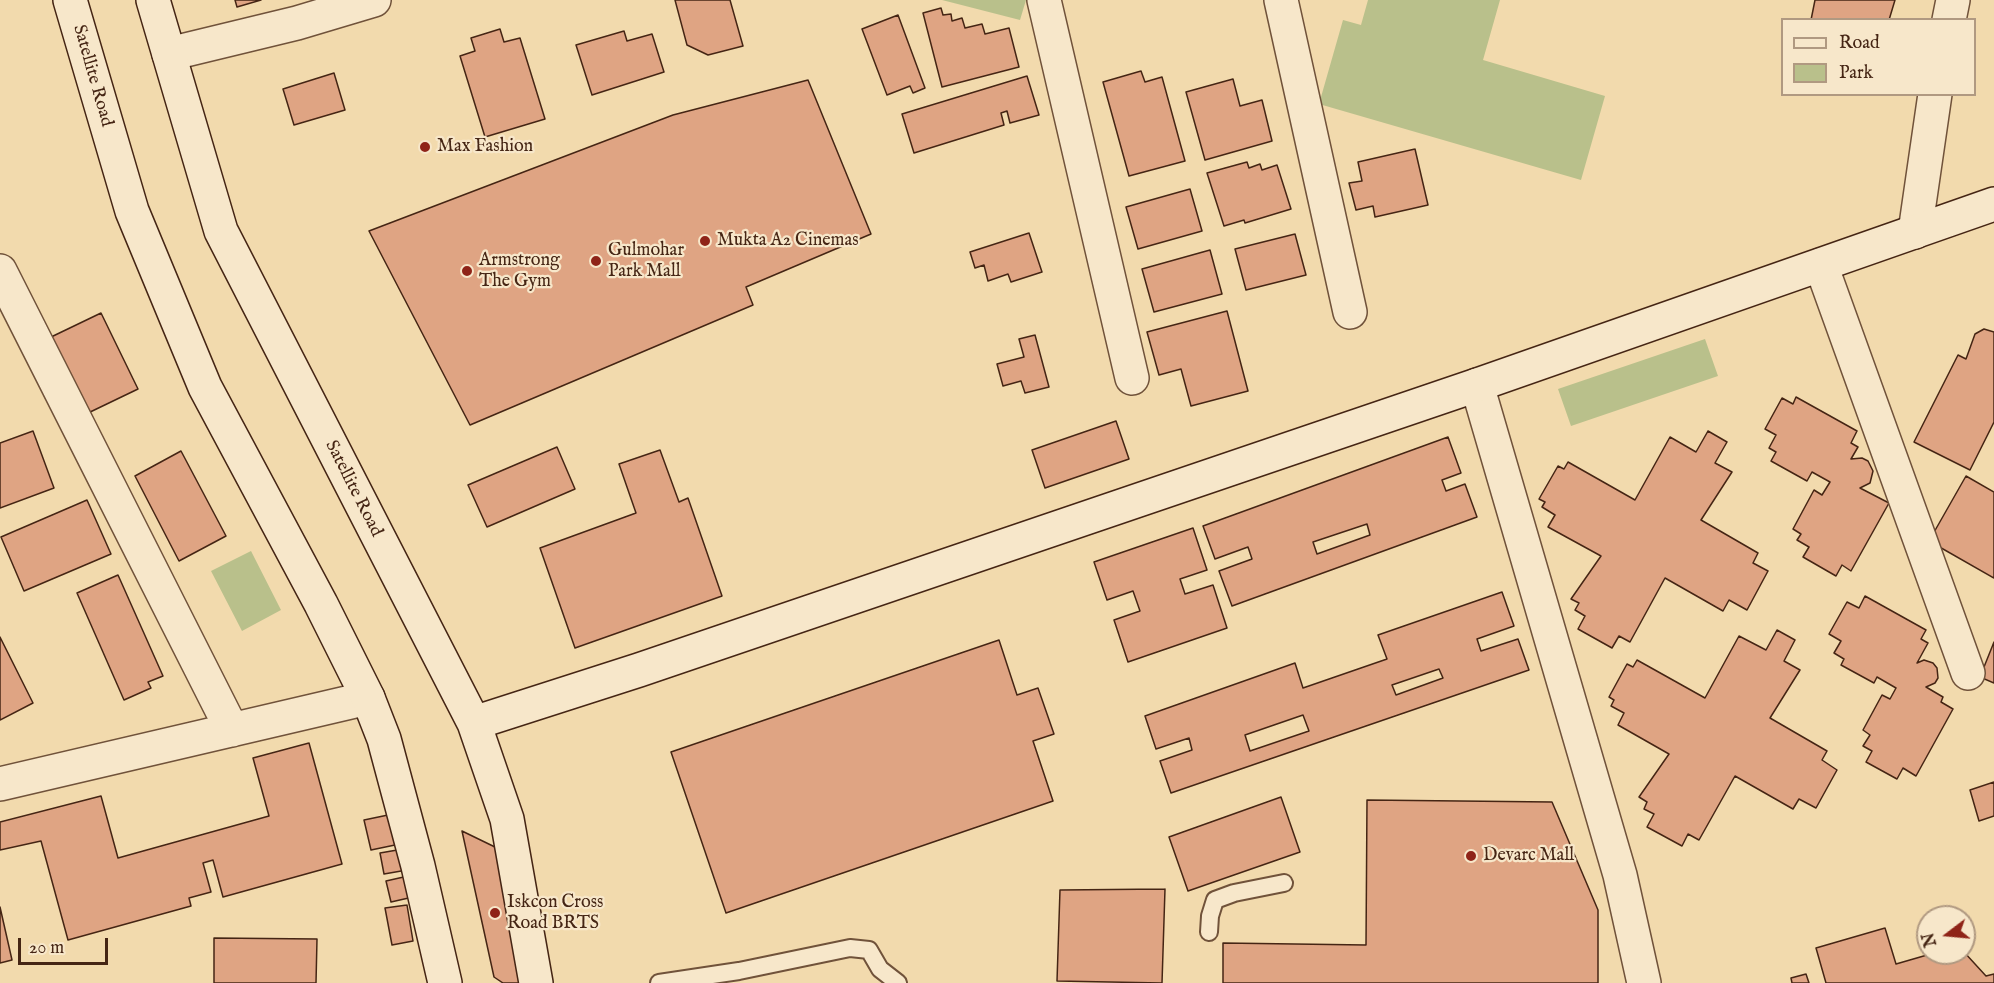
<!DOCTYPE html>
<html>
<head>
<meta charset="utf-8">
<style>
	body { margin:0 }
	#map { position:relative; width:1994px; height:983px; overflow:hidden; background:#f2daad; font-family:"IM FELL English",serif }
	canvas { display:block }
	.legend { position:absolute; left:1781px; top:18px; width:195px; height:78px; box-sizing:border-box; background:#f7e7ca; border:2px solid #b09981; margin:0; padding:8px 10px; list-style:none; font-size:18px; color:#452514 }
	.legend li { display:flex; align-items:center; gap:12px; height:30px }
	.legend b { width:30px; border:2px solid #b09981 }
	.north { position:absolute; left:1916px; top:905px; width:60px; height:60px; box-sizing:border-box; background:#f7e7ca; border:2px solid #b09981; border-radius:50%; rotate:254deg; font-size:16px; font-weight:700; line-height:24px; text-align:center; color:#452514 }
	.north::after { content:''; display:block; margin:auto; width:21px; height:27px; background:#8f2418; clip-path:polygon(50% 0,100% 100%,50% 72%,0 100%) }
	.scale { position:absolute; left:18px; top:938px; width:90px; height:27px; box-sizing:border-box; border:3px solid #452514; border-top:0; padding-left:8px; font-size:18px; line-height:21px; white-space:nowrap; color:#452514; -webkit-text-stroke:4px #f7e7ca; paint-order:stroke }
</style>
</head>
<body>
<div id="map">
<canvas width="1994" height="983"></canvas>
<ul class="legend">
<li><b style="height:8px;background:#f7e7ca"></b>Road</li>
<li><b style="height:16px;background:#b9c08b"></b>Park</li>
</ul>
<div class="north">N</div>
<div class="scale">20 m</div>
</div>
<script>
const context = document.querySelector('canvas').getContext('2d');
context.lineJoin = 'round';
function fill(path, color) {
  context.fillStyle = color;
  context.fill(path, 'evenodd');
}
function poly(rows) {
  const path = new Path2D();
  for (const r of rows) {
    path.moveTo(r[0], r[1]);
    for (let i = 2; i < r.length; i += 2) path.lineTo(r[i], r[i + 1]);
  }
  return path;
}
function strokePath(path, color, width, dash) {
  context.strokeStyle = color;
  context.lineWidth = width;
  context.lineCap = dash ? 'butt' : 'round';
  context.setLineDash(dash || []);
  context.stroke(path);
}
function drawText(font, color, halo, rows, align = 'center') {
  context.font = font + ' "IM FELL English",serif';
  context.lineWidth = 4.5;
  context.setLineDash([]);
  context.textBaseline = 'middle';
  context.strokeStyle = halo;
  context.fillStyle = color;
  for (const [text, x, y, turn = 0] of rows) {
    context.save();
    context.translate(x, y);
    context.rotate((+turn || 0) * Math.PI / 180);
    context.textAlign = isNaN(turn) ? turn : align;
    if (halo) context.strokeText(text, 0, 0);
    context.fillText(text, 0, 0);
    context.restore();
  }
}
const green = poly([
	[942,0,1026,0,1020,20],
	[1368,0,1500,0,1483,60,1605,96,1581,180,1319,104,1343,20,1361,25],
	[1705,339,1718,376,1571,426,1558,389],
	[251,551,281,610,242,631,211,571]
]);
const building = poly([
	[235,0,261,0,237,7,235,0],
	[675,0,730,0,743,46,708,55,687,45,675,0],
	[1815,0,1895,0,1889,20,1811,20,1815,0],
	[941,8,943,15,951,14,952,21,962,18,965,28,982,24,985,34,1009,28,1019,67,942,87,923,13,941,8],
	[898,15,925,88,913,93,910,86,887,95,862,29,898,15],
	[500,29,504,42,520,38,545,119,485,137,460,56,475,51,471,38,500,29],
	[624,31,627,41,652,34,664,72,592,95,576,45,624,31],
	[1141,71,1145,82,1162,77,1185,161,1129,176,1103,82,1141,71],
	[334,73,345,110,294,125,283,89,334,73],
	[1027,76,1039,115,1010,123,1007,111,1001,113,1004,125,914,153,902,114,1027,76],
	[1233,79,1240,106,1262,100,1272,141,1205,160,1186,92,1233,79],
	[808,80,871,234,746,287,753,305,470,425,369,231,673,115,808,80],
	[1415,149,1428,205,1375,217,1373,206,1356,210,1349,183,1362,181,1358,162,1415,149],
	[1247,162,1249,168,1260,164,1262,170,1277,165,1291,209,1245,223,1244,220,1224,226,1207,173,1247,162],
	[1190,189,1202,231,1138,249,1126,207,1190,189],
	[1029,233,1042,272,1011,282,1008,274,988,281,984,265,975,268,970,252,1029,233],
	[1295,234,1306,275,1246,290,1235,249,1295,234],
	[1210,250,1222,294,1154,312,1142,269,1210,250],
	[1227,311,1248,391,1191,406,1181,369,1159,375,1147,332,1227,311],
	[101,313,138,389,86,414,49,338,101,313],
	[1984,329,1994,332,1994,422,1970,470,1914,442,1958,355,1966,359,1975,334,1984,329],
	[1035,335,1049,387,1025,393,1021,381,1003,386,997,364,1024,357,1019,339,1035,335],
	[1796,397,1857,431,1851,443,1858,447,1851,459,1862,458,1868,461,1873,471,1870,483,1860,488,1889,503,1851,571,1842,565,1836,576,1803,557,1809,547,1797,540,1801,534,1793,529,1814,490,1822,495,1830,482,1812,472,1807,481,1771,461,1776,452,1769,448,1776,435,1765,429,1782,398,1793,404,1796,397],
	[1116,421,1129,459,1045,488,1032,450,1116,421],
	[33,431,54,488,0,508,0,443,33,431],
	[1708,431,1727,442,1715,463,1732,472,1701,520,1758,553,1753,563,1768,571,1747,610,1729,600,1723,611,1665,578,1630,642,1619,636,1612,648,1578,629,1585,616,1575,610,1579,603,1571,599,1601,556,1548,527,1555,515,1542,507,1545,502,1539,499,1558,466,1564,469,1568,462,1635,500,1670,437,1696,452,1708,431],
	[1448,437,1461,473,1442,480,1446,491,1465,484,1477,517,1232,606,1219,571,1252,559,1248,547,1215,559,1203,526,1448,437],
	[1367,524,1370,535,1317,554,1313,542,1367,524],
	[557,447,575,489,487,527,468,485,557,447],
	[660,450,679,502,688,498,722,596,575,648,540,548,636,513,619,464,660,450],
	[181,451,226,536,179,561,135,476,181,451],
	[1966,476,1994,492,1994,578,1929,541,1966,476],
	[87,500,111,554,24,591,1,537,87,500],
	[1193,528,1207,570,1180,579,1185,594,1213,585,1227,628,1128,662,1114,620,1140,611,1133,591,1107,600,1094,562,1193,528],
	[118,575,163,676,148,682,151,688,124,700,77,593,118,575],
	[1502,592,1514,626,1477,639,1481,651,1518,639,1529,670,1171,793,1160,761,1192,750,1189,738,1156,749,1145,716,1295,663,1303,688,1387,659,1378,635,1502,592],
	[1439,669,1443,678,1396,695,1392,685,1439,669],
	[1303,715,1309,731,1250,751,1245,735,1303,715],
	[1865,596,1926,630,1921,639,1928,643,1917,663,1924,660,1933,663,1937,668,1938,678,1935,683,1926,687,1943,697,1941,702,1953,709,1916,776,1903,768,1897,779,1866,762,1872,751,1863,746,1870,735,1863,730,1882,695,1890,699,1896,688,1877,677,1874,683,1841,665,1844,659,1834,653,1841,641,1829,634,1847,602,1859,608,1865,596],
	[1777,630,1795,640,1784,661,1800,670,1770,718,1827,751,1822,760,1837,770,1816,808,1799,799,1793,809,1735,776,1699,840,1688,834,1682,846,1647,827,1654,814,1644,809,1647,802,1639,797,1669,754,1618,725,1624,713,1611,706,1614,700,1609,697,1627,664,1633,667,1637,660,1705,698,1739,636,1766,650,1777,630],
	[0,637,33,703,0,720,0,637],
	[999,640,1017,695,1038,688,1054,734,1033,741,1053,801,726,913,671,752,999,640],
	[1994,642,1994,683,1980,677,1994,642],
	[309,743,342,864,223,897,213,860,203,863,211,892,189,898,191,906,68,940,41,841,0,850,0,822,101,796,118,858,269,816,253,758,309,743],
	[1994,782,1994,816,1979,821,1970,790,1994,782],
	[1281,797,1300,852,1188,891,1169,837,1281,797],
	[1367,800,1552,802,1598,910,1598,983,1223,983,1223,943,1366,945,1367,800],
	[388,815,395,845,371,850,364,820,388,815],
	[462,831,497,848,526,983,503,983,494,977,462,831],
	[403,849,407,870,384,874,380,853,403,849],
	[408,876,413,897,391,902,386,881,408,876],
	[1165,889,1162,983,1057,981,1060,890,1165,889],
	[407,905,413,941,392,945,385,908,407,905],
	[0,907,12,960,0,963,0,907],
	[1885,928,1896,964,1934,953,1964,952,1986,976,1994,974,1994,983,1826,983,1816,948,1885,928],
	[214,938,317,939,316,983,214,983,214,938],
	[1806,974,1809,983,1792,983,1791,978,1806,974]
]);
const lane = poly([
	[1209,932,1210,916,1215,900,1234,893,1284,883],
	[659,983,739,971,850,948,869,950,880,969,898,983]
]);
const street = poly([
	[1044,0,1132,378],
	[1281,0,1350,312],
	[1949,20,1953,0],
	[169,54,297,23,374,0],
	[1915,232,1935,94],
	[1821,265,1968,673],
	[0,271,232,730],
	[1477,385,1620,875,1644,983],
	[0,784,368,698]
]);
const secondary = poly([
	[70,0,132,211,205,387,321,604,368,698,384,739,418,866,445,983],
	[153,0,221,231,474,723,507,819,536,983],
	[474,723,639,670,1477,385,1994,204]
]);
const markers = [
	[425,147,6,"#8f2418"],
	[705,241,6,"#8f2418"],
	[596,261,6,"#8f2418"],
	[467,271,6,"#8f2418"],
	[1471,856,6,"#8f2418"],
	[495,913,6,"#8f2418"]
];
const streetNames = [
	["Satellite Road",92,76,74],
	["Satellite Road",353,489,63]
];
const poiNames = [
	["Max Fashion",437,147],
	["Mukta A2 Cinemas",717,241],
	["Gulmohar",608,251],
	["Park Mall",608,272],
	["Armstrong",479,261],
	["The Gym",479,282],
	["Devarc Mall",1483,856],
	["Iskcon Cross",507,903],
	["Road BRTS",507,924]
];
fill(green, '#b9c08b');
fill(building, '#dfa483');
strokePath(building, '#452514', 1.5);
strokePath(lane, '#70523a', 20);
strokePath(street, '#70523a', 36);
strokePath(secondary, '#452514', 36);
strokePath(lane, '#f7e7ca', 16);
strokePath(street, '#f7e7ca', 33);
strokePath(secondary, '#f7e7ca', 33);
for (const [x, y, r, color] of markers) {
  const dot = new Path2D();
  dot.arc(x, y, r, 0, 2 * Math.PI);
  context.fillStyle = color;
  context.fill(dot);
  strokePath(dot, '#f7e7ca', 2);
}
drawText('18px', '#452514', '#f7e7ca', streetNames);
drawText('18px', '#452514', '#f7e7ca', poiNames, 'left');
</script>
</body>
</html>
